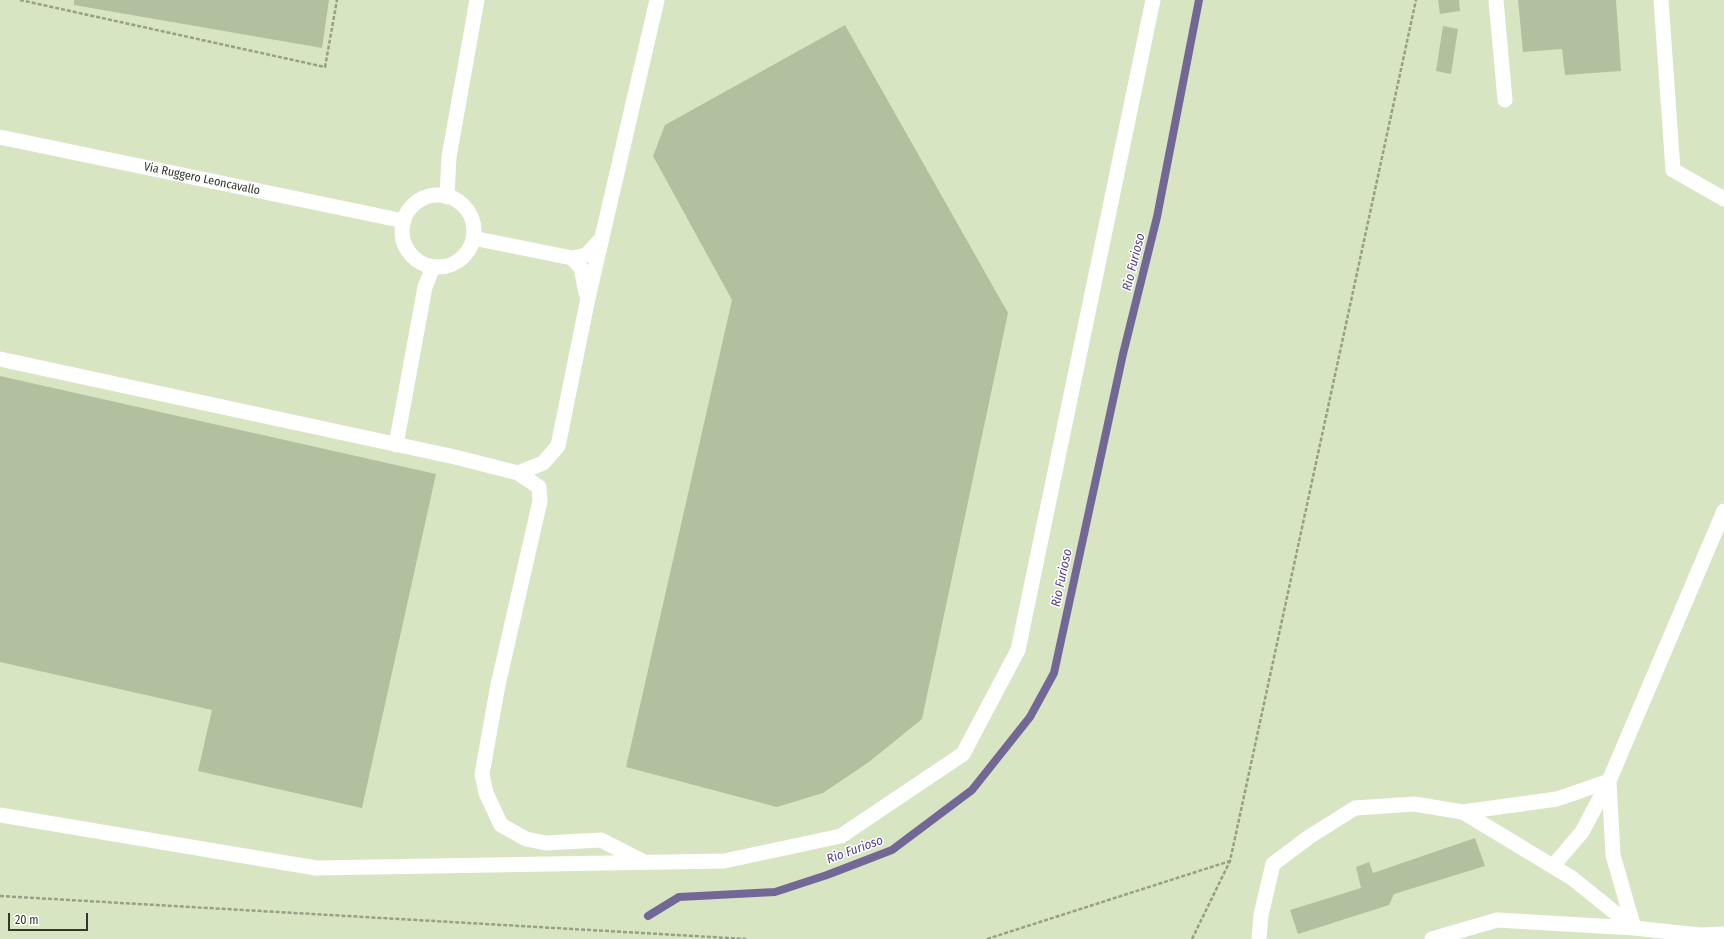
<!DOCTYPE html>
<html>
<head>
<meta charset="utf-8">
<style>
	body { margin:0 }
	#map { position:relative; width:1724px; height:939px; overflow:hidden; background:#d7e5c3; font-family:"Fira Sans Condensed",sans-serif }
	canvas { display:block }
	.scale { position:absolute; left:8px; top:913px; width:80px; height:18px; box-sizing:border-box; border:2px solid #33382b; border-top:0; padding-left:5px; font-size:12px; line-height:14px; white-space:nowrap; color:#33382b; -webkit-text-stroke:3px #fff; paint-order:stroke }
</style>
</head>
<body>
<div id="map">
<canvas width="1724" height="939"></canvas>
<div class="scale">20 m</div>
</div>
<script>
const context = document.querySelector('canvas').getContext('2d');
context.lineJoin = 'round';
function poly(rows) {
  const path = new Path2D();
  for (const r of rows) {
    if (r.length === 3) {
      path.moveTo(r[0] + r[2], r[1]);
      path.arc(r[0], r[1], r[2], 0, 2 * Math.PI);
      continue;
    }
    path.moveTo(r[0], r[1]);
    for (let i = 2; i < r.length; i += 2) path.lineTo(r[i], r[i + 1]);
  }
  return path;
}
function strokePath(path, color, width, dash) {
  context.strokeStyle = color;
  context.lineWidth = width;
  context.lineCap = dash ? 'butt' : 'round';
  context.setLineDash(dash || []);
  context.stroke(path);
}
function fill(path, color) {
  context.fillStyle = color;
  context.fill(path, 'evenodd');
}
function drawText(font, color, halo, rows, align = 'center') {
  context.font = font + ' "Fira Sans Condensed",sans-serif';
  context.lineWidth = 3;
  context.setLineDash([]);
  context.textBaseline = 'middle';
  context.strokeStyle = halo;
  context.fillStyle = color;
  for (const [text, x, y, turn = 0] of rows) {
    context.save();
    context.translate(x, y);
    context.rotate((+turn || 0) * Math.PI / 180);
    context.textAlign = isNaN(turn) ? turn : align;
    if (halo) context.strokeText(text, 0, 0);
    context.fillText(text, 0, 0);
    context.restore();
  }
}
const stream = poly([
	[648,916,679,897,775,892,827,875,892,850,972,790,1030,717,1054,673,1123,354,1157,217,1199,0]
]);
const building = poly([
	[74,0,329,0,322,48,74,5],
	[1438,0,1459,0,1460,11,1440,14],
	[1518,0,1616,0,1621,71,1565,75,1562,49,1523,52],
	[845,25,1008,313,922,719,869,762,823,793,777,807,626,767,732,300,653,156,665,125],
	[1443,26,1458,29,1451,74,1436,71],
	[0,376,436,474,362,808,198,771,212,710,0,662],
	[1475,838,1485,866,1394,894,1389,905,1298,934,1290,910,1361,888,1356,867,1369,862,1373,873]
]);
const path = poly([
	[20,0,325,67,337,0],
	[0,896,746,939],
	[987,939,1230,861],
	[1192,939,1230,861,1416,0]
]);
const lane = poly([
	[1496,0,1505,100],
	[1661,0,1673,170,1724,199],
	[0,137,404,221],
	[438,231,36],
	[447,197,449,157,477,0],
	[473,238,572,258,586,255,600,240],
	[572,258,581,268,586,293],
	[0,359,455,457,518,473,539,487,540,501,498,685,482,774,486,793,501,825,526,839,546,843,601,840,642,861],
	[396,445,425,287,433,267],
	[518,473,543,463,558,446,588,298,657,0],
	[1463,812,1557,799,1609,781,1613,855,1634,928],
	[0,815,316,868,724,861,841,836,963,754,1018,650,1153,0],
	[1553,866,1582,832,1609,781,1724,511],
	[1259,939,1261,915,1273,864,1309,837,1355,808,1414,804,1463,812,1572,878,1634,928],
	[1432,939,1497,920,1634,928,1700,935,1724,934]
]);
const streetNames = [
	["Via Ruggero Leoncavallo",202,179,12]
];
const waterNames = [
	["Rio Furioso",1134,262,-76],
	["Rio Furioso",1062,578,-78],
	["Rio Furioso",855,850,-20]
];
strokePath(stream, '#736895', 8);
fill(building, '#b3c09f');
strokePath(path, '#96a087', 2.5, [4, 2]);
strokePath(lane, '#fff', 15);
drawText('12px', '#33382b', '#fff', streetNames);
drawText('italic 13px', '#573d90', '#fff', waterNames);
</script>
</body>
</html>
